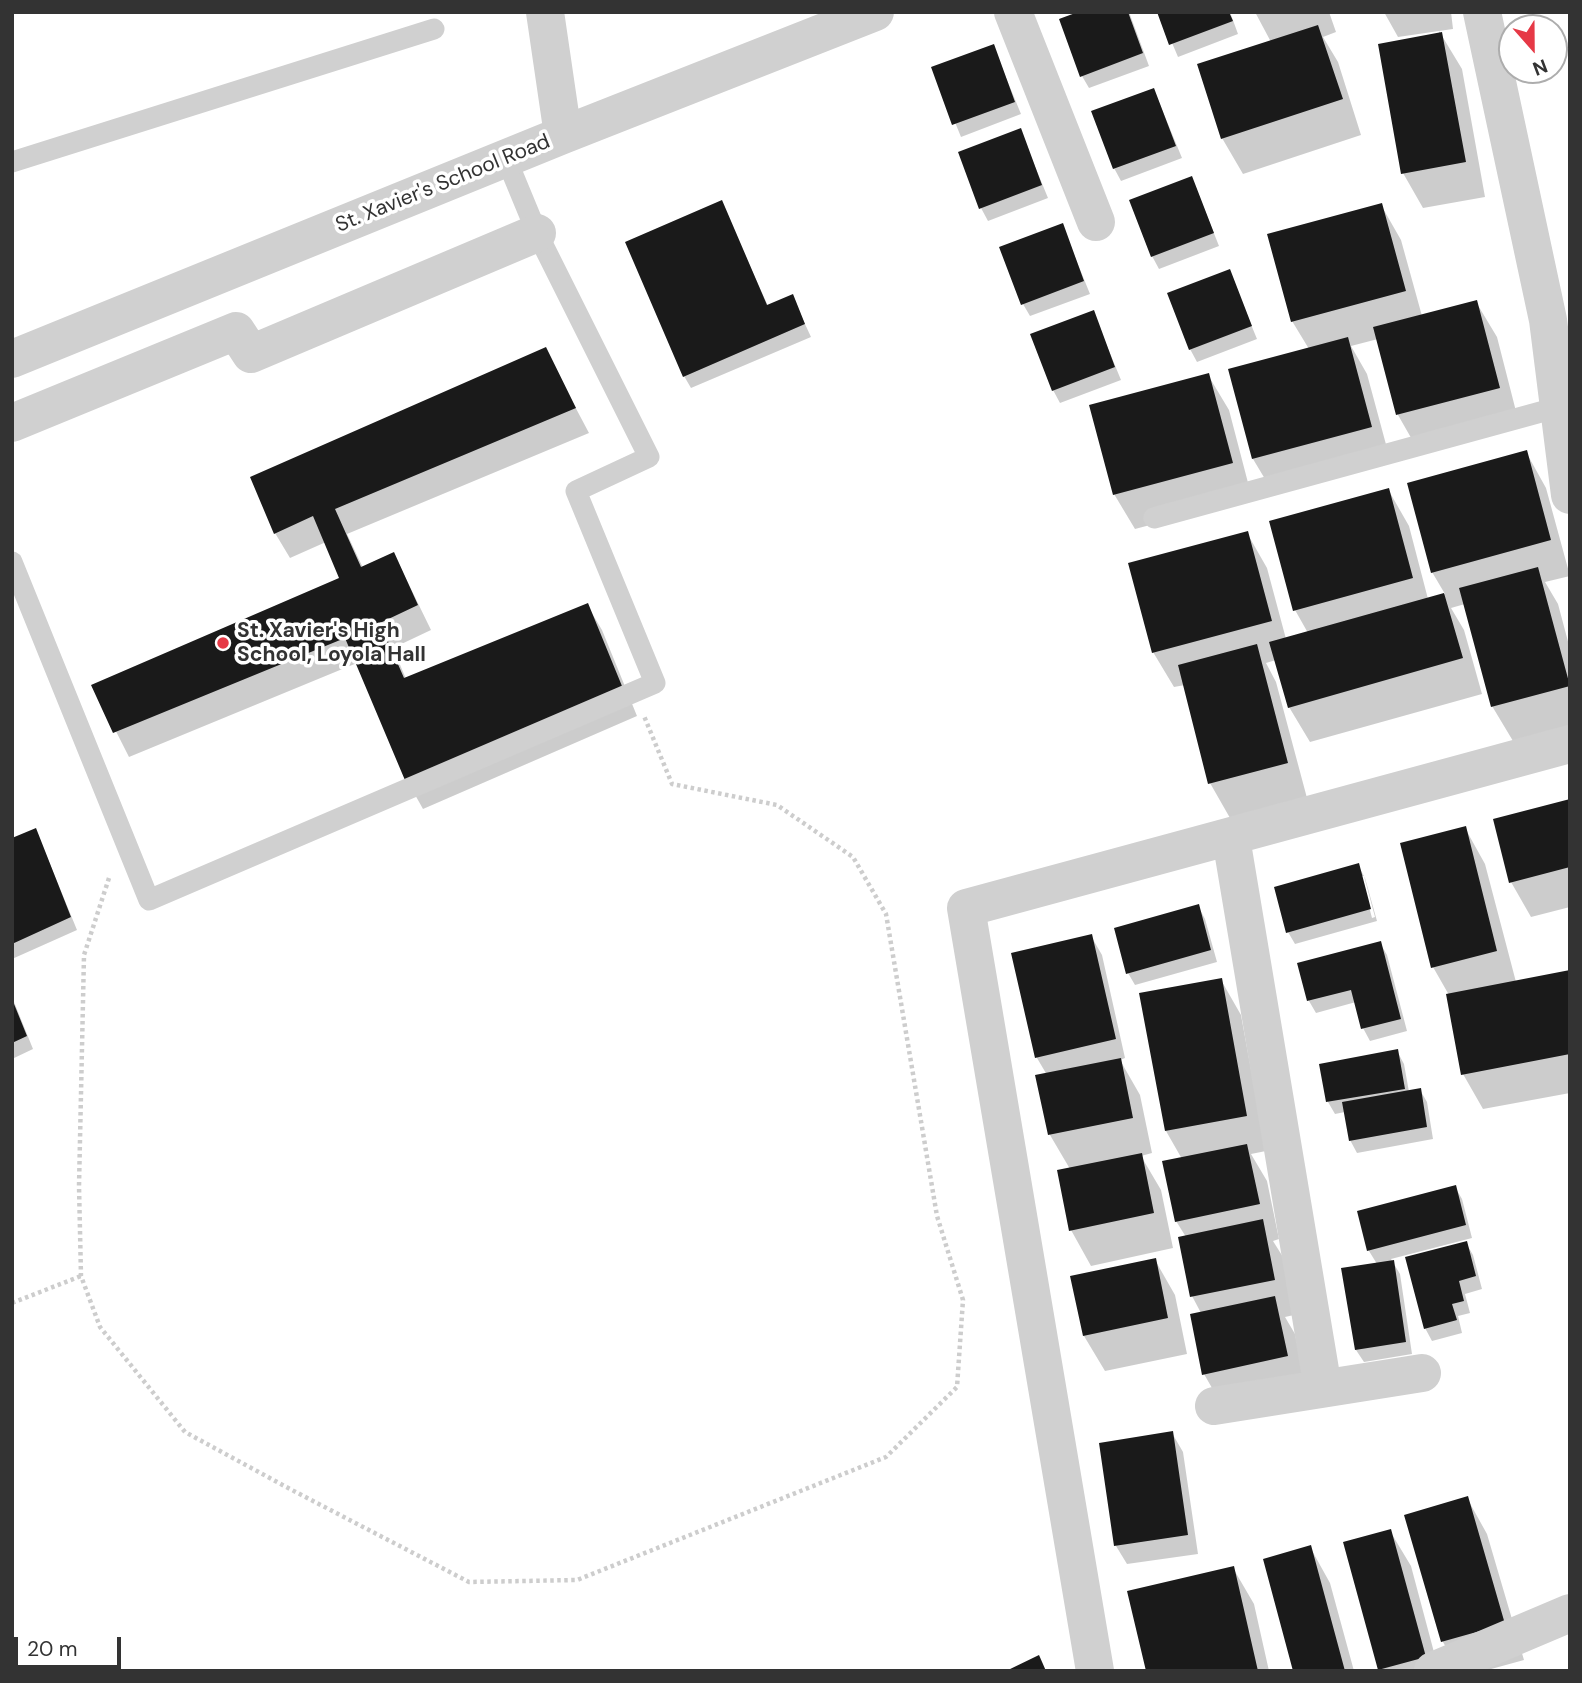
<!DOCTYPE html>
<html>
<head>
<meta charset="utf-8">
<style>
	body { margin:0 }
	#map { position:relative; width:1582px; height:1683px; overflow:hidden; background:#fff; font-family:"DM Sans",sans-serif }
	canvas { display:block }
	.frame { position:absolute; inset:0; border:14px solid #333; pointer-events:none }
	.north { position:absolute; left:1498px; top:14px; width:70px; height:70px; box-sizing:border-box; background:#fff; border:2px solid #adadad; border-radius:50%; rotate:159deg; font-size:19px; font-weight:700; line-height:28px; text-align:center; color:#333 }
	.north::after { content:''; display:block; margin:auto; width:24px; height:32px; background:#e63946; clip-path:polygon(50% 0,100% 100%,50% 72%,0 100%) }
	.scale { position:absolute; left:14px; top:1637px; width:107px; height:32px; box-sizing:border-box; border:4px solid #333; border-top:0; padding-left:9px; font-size:21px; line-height:24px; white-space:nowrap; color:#333; -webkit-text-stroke:5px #fff; paint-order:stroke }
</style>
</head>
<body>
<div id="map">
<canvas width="1582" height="1683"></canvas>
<div class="frame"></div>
<div class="north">N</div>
<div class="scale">20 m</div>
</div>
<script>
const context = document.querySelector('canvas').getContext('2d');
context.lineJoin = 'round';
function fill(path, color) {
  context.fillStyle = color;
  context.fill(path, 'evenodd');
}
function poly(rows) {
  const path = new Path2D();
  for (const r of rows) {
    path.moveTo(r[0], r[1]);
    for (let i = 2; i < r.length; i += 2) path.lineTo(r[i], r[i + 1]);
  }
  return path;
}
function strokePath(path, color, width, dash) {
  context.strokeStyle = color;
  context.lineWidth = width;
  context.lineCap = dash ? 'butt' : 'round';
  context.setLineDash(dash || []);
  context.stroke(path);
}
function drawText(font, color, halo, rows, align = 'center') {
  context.font = font + ' "DM Sans",sans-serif';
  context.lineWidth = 7;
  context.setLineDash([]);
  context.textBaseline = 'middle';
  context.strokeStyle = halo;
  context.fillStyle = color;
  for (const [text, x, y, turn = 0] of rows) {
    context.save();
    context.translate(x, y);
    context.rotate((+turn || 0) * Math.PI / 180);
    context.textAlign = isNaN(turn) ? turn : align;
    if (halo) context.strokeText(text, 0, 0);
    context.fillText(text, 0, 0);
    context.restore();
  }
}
const shadow = poly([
	[1083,12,1129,12,1149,66,1089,88,1082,76],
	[1159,12,1230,12,1238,34,1178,57],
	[1255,12,1329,12,1336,32,1323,37,1338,62,1361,135,1243,174,1222,138,1271,42],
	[1384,12,1451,12,1453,29,1439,31,1462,69,1485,197,1423,208,1403,173,1439,34,1439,31,1398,37],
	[993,46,1021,114,961,137,933,68],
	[1154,90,1182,158,1121,181,1114,168],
	[1020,130,1048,198,988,221,981,208],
	[1192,178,1219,246,1159,269,1152,256],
	[721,202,768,306,792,296,811,337,691,388,684,376],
	[1381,205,1401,240,1422,316,1476,302,1497,337,1519,423,1418,450,1398,415,1378,339,1351,346,1367,374,1391,463,1274,494,1253,459,1309,349,1292,321],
	[1062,225,1090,294,1030,316,1023,304],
	[1229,271,1257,339,1197,362,1190,349],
	[1093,312,1121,380,1060,403,1053,390],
	[545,350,589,433,347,534,363,568,394,554,431,630,393,648,406,679,587,605,602,630,637,716,423,809,409,784,357,663,129,757,93,686,341,578,326,542,290,558,275,533],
	[1208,375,1229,410,1252,498,1135,529,1114,494],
	[1526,452,1546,488,1570,576,1545,582,1558,604,1570,649,1570,726,1513,741,1492,706,1465,604,1451,608,1464,630,1482,694,1310,742,1289,707,1276,660,1266,663,1276,682,1307,798,1230,818,1210,783,1185,685,1174,687,1153,652,1247,533,1267,568,1286,639,1308,633,1295,610,1389,491,1409,526,1428,599,1445,594,1432,572],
	[1570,801,1570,907,1531,917,1511,882],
	[1465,828,1485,864,1516,982,1570,972,1570,1093,1483,1109,1463,1074,1449,995,1433,967],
	[36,830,77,930,12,959,12,840],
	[1358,865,1365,878,1377,921,1295,944,1288,932],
	[1361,876,1364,876,1375,917,1372,918],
	[1198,906,1205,919,1217,962,1135,985,1128,973],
	[1091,936,1102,955,1125,1058,1120,1060,1140,1095,1152,1153,1141,1156,1161,1190,1173,1248,1091,1266,1071,1230,1070,1169,1050,1135,1038,1077,1047,1075,1037,1058,1013,954],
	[1380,943,1387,955,1407,1031,1370,1041,1363,1028,1356,1002,1316,1013,1309,1001,1299,964],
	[1221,980,1241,1015,1266,1151,1251,1154,1267,1181,1279,1239,1273,1241,1283,1257,1294,1315,1285,1317,1295,1334,1307,1392,1224,1409,1204,1374,1201,1313,1192,1296,1186,1237,1176,1221,1182,1159,1166,1131],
	[12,997,33,1049,12,1059],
	[1397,1051,1404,1064,1409,1092,1420,1090,1427,1102,1433,1139,1357,1153,1350,1140,1345,1112,1335,1114,1328,1102,1321,1065],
	[1455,1187,1462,1199,1472,1238,1391,1259,1400,1274,1412,1354,1364,1362,1356,1350,1377,1264,1369,1251,1359,1212],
	[1466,1243,1473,1255,1482,1289,1465,1294,1470,1313,1458,1316,1462,1333,1432,1341,1425,1328],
	[1155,1260,1175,1295,1187,1354,1105,1371,1084,1336,1072,1277],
	[1172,1433,1183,1452,1198,1554,1127,1564,1116,1546],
	[1467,1498,1487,1534,1524,1660,1484,1671,1459,1671,1443,1642],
	[1390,1531,1411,1566,1439,1671,1380,1670],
	[1310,1547,1330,1583,1354,1671,1295,1671],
	[1233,1568,1254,1604,1269,1671,1148,1671]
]);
const building = poly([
	[1078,12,1128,12,1143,53,1080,77,1059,19],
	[1157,12,1229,12,1233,21,1169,45],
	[1318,25,1343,99,1221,139,1197,64],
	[1442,32,1466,162,1401,174,1378,44],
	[994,44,1015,102,952,125,931,67],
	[1154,88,1176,146,1113,169,1091,111],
	[1021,128,1042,185,979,209,958,152],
	[1192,176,1214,233,1151,257,1129,200],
	[722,200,767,305,793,294,805,324,683,377,625,242],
	[1382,203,1406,291,1291,322,1267,234],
	[1063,223,1084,281,1021,305,999,247],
	[1230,269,1252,326,1189,350,1167,293],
	[1477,300,1500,388,1396,415,1373,327],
	[1094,310,1115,367,1052,391,1030,334],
	[1348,337,1372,427,1252,459,1228,369],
	[546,347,576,408,335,509,361,567,394,552,418,605,380,623,404,678,588,603,624,691,407,785,345,638,113,733,91,685,339,578,313,516,274,534,250,477],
	[1209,373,1233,463,1113,495,1089,405],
	[1527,450,1551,540,1431,573,1407,483],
	[1389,488,1413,578,1293,611,1269,521],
	[1248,531,1272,621,1152,653,1128,563],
	[1538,567,1570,686,1491,707,1459,588],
	[1444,593,1463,658,1288,708,1269,642],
	[1257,644,1288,763,1208,784,1178,665],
	[1570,799,1570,867,1509,883,1493,819],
	[1466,826,1497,951,1431,968,1400,843],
	[36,828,71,917,12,944,12,838],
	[1359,863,1371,909,1286,933,1274,887],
	[1199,904,1211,950,1126,974,1114,928],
	[1092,934,1116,1039,1035,1058,1011,953],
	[1381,941,1401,1019,1361,1029,1351,990,1307,1001,1297,963],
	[1570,970,1570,1054,1461,1075,1446,994],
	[1222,978,1247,1116,1165,1131,1139,993],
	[12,999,27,1036,12,1043],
	[1398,1049,1405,1089,1326,1102,1319,1064],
	[1121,1058,1133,1118,1048,1135,1035,1075],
	[1421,1088,1427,1127,1349,1141,1342,1102],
	[1247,1144,1260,1204,1175,1222,1162,1161],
	[1142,1153,1154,1213,1069,1231,1057,1170],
	[1456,1185,1466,1225,1367,1251,1357,1211],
	[1263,1219,1275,1280,1190,1297,1178,1237],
	[1467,1241,1476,1276,1459,1281,1464,1301,1452,1304,1457,1320,1424,1329,1405,1257],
	[1156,1258,1168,1318,1083,1336,1070,1276],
	[1394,1260,1406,1342,1355,1350,1341,1268],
	[1275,1296,1288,1356,1202,1375,1190,1314],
	[1173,1431,1188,1535,1114,1546,1099,1443],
	[1468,1496,1505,1624,1441,1642,1404,1515],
	[1391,1529,1426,1657,1378,1670,1343,1542],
	[1311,1545,1345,1671,1293,1671,1263,1559],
	[1234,1566,1258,1671,1146,1671,1127,1591],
	[1039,1655,1046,1671,1006,1671]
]);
const path = poly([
	[109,878,84,955,79,1186,81,1276,100,1327,185,1432,290,1489,469,1582,577,1580,886,1457,957,1387,963,1300,937,1216,886,914,853,857,777,805,672,784,644,716],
	[12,1303,81,1276]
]);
const service = poly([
	[12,162,434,29],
	[1154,518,1559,407],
	[12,562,149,900,655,683,576,491,649,457,537,233,506,158]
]);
const minor = poly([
	[1013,12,1096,222],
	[1482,12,1548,320,1570,495],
	[12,423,236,331,251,354,537,233],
	[1231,838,1323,1388],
	[1214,1406,1422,1373],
	[1095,1671,966,908,1570,744]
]);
const tertiary = poly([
	[545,12,563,135],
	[12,359,563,135,875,12],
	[1433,1671,1570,1613]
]);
const markers = [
	[223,643,7,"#e63946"]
];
const streetNames = [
	["St. Xavier's School Road",443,184,-22]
];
const poiNames = [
	["St. Xavier's High",237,631],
	["School, Loyola Hall",237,655]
];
fill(shadow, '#0003');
fill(building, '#1a1a1a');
strokePath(path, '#cdcdcd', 4.5, [3.5, 3.5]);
strokePath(service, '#d0d0d0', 21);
strokePath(minor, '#d0d0d0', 38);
strokePath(tertiary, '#d0d0d0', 38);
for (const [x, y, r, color] of markers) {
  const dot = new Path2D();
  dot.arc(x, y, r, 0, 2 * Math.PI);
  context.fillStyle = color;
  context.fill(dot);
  strokePath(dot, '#fff', 2.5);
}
drawText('21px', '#333', '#fff', streetNames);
drawText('bold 21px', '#333', '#fff', poiNames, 'left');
</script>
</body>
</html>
